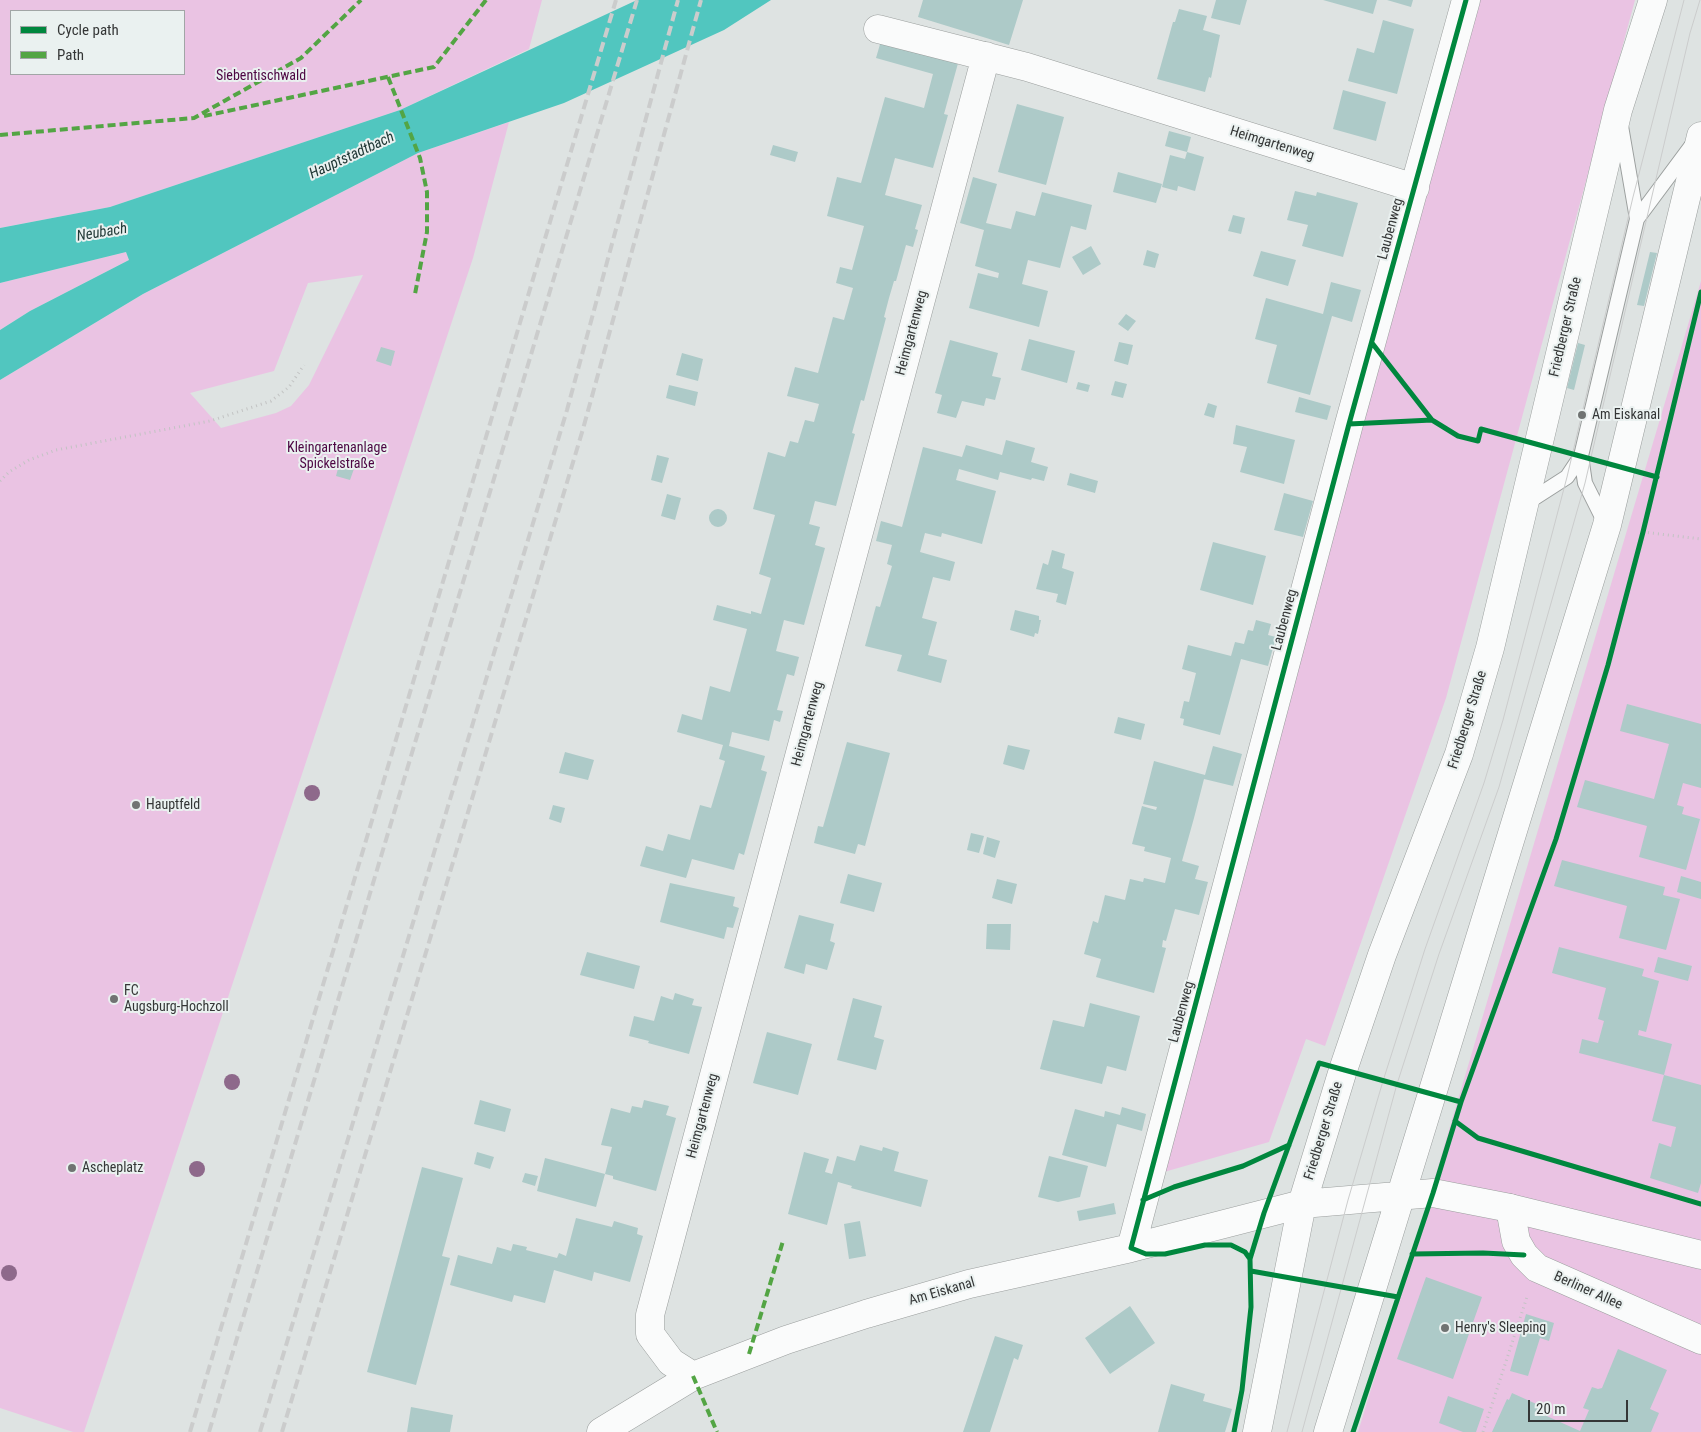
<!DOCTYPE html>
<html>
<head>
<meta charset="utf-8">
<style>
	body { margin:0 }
	#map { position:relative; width:1701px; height:1432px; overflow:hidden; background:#dee3e2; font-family:"Roboto Condensed",sans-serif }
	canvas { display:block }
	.legend { position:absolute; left:10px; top:10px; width:175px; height:65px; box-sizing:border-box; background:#eaf1f0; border:1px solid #a1a6a6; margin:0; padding:6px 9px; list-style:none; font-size:15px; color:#343636 }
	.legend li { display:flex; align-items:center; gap:10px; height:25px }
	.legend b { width:25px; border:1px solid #a1a6a6 }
	.scale { position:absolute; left:1528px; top:1400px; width:100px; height:22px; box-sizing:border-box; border:2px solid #343636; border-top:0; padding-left:6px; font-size:15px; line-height:18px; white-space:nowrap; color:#343636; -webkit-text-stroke:4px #eaf1f0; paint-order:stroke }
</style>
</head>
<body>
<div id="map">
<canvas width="1701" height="1432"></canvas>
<ul class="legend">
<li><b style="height:6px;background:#00873e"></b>Cycle path</li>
<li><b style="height:6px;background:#53a544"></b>Path</li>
</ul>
<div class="scale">20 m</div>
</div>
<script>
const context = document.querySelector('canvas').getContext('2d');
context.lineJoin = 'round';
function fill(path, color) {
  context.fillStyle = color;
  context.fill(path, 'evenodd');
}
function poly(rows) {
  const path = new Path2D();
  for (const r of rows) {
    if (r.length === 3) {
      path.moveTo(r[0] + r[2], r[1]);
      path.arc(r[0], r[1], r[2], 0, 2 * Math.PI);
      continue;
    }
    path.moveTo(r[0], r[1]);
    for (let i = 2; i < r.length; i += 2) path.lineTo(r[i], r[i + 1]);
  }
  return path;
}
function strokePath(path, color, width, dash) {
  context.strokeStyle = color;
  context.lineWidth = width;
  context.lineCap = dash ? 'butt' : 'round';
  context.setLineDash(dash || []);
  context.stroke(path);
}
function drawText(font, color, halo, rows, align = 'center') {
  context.font = font + ' "Roboto Condensed",sans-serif';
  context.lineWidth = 4;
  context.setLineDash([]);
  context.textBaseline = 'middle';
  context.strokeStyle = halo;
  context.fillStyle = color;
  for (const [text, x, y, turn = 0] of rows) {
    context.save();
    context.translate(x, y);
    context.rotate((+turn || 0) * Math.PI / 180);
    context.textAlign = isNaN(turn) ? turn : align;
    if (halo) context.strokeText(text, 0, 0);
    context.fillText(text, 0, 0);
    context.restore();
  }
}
const green = poly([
	[0,0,542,0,529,49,400,110,110,207,0,228],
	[11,11,184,11,184,74,11,74],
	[1466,0,1635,0,1446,698,1325,1046,1306,1039,1269,1142,1164,1172],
	[509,122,473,258,84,1432,73,1432,0,1408,0,380,143,294,418,153],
	[363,275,309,385,291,406,276,413,221,428,190,393,274,371,308,283],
	[126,252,129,260,30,311,0,330,0,283],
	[1701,281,1701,1432,1358,1432,1408,1268]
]);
const water = poly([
	[637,0,771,0,724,30,564,103,418,153,143,294,0,380,0,330,30,311,129,260,126,252,0,283,0,228,110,207,400,110]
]);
const building = poly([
	[923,0,1023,0,1009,45,918,17],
	[1216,0,1247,0,1240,25,1211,18],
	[1323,0,1377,0,1373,14],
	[1387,0,1413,0,1411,7],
	[1179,9,1207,16,1203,30,1220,35,1211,78,1209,77,1205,92,1157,79,1173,22,1175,22],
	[1383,20,1414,29,1397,94,1348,81,1357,48,1374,53],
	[883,34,960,56,944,114,948,115,933,168,895,158,885,195,922,205,915,229,918,230,913,247,906,245,896,281,894,281,889,298,884,317,886,318,864,401,861,400,852,433,855,434,836,506,815,501,809,524,820,527,815,545,825,548,804,625,784,620,776,651,799,657,794,676,787,674,777,710,783,711,780,722,774,720,769,741,732,732,729,746,765,756,761,770,767,772,744,855,739,853,734,870,692,859,686,878,640,866,646,846,663,851,668,834,690,840,700,805,711,808,725,761,719,759,723,745,677,732,682,714,702,720,710,686,730,692,747,629,713,620,717,605,751,614,751,611,761,614,771,578,759,574,775,515,753,509,768,452,785,457,790,441,798,443,805,420,814,422,819,404,787,396,795,367,818,373,833,317,844,320,853,288,836,283,840,267,852,270,864,226,827,216,837,177,861,183,885,97,924,108,933,74,876,58],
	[1343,90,1386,102,1376,141,1333,129],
	[1017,104,1064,117,1046,185,998,172],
	[1169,131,1191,137,1187,152,1165,146],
	[773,145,798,152,795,162,770,155],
	[1187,152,1204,157,1195,191,1178,186,1177,191,1162,187,1170,155,1185,159],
	[1118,172,1162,184,1156,203,1113,192],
	[973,177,997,184,986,223,1011,229,1016,211,1035,216,1042,192,1092,205,1086,230,1071,226,1060,268,1028,260,1022,284,1048,291,1039,327,969,308,978,273,998,278,999,273,975,266,984,230,960,223],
	[1295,191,1316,196,1317,192,1358,203,1343,257,1302,246,1308,225,1287,220],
	[1233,215,1245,218,1241,234,1228,231],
	[1091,246,1101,264,1083,275,1072,257],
	[1147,250,1159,254,1155,268,1143,265],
	[1261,251,1296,260,1288,286,1253,276],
	[1650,252,1657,253,1644,306,1637,305],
	[1331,282,1361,290,1352,322,1332,316,1310,395,1267,383,1277,345,1255,339,1266,298,1323,314],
	[1126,314,1136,321,1128,331,1118,324],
	[1029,339,1075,351,1067,383,1021,370],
	[950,340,998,353,992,376,1001,378,995,400,986,398,984,406,962,401,956,418,937,413,942,395,935,393],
	[1119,342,1133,345,1128,365,1114,361],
	[1578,343,1585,345,1574,390,1567,388],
	[381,347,395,351,391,366,376,361],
	[682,353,703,359,698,381,676,375],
	[1115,381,1127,384,1123,398,1111,395],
	[1078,382,1090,385,1088,392,1076,389],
	[669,385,698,392,695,406,666,398],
	[1299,397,1331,406,1327,420,1295,412],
	[1208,403,1217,406,1214,418,1204,415],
	[1236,425,1295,440,1284,484,1240,472,1247,447,1233,444],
	[1006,440,1035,448,1031,462,1048,467,1044,481,1032,478,1031,480,1000,472,998,480,959,469,956,480,996,491,982,544,942,533,941,537,925,533,920,552,955,562,950,581,933,577,922,618,937,622,928,655,947,660,941,683,897,671,902,655,865,646,876,606,880,607,892,566,887,564,892,545,876,541,881,521,902,527,923,447,962,457,966,445,1002,455],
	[657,455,669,458,662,483,651,480],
	[340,461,355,466,350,480,336,476],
	[1070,473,1098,481,1095,493,1067,485],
	[1284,493,1313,501,1303,537,1274,530],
	[667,494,681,498,675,520,661,516],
	[718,518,9],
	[1213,542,1266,556,1253,605,1200,590],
	[1052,550,1065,554,1062,568,1074,572,1066,605,1056,602,1058,594,1036,589,1043,563,1048,565],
	[1015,610,1039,616,1039,620,1041,620,1038,634,1035,633,1034,637,1010,630],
	[1256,620,1271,624,1268,635,1276,637,1268,666,1241,659,1220,735,1183,725,1184,719,1180,718,1184,701,1189,702,1196,673,1182,669,1188,645,1231,656,1235,642,1244,644,1248,630,1253,631],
	[1627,704,1701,724,1701,788,1683,783,1677,805,1684,807,1682,814,1700,819,1686,870,1639,857,1647,826,1577,807,1585,780,1654,799,1669,744,1620,731],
	[1118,717,1145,724,1141,740,1114,733],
	[847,742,890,753,865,846,858,844,855,854,814,843,818,826,823,827],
	[1008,745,1030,750,1024,770,1003,764],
	[1213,746,1242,754,1233,786,1204,779,1194,818,1182,861,1199,866,1195,879,1208,882,1199,915,1175,909,1166,941,1163,940,1162,947,1166,948,1154,993,1096,977,1101,959,1084,954,1093,921,1098,923,1105,895,1125,900,1130,879,1143,882,1144,878,1165,883,1171,858,1144,851,1145,847,1132,844,1142,806,1156,810,1157,807,1143,804,1154,761,1205,775],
	[565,752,594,760,588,780,559,773],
	[553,805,565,808,561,823,549,819],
	[971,833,984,836,979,853,967,850],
	[987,837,1000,841,995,858,983,854],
	[1562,860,1665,887,1663,895,1680,899,1666,950,1619,938,1627,906,1554,886],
	[848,874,882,883,874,912,840,903],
	[1681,876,1701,882,1701,899,1677,892],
	[997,879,1017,884,1012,904,992,898],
	[670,883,735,897,733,906,739,908,733,928,727,927,724,939,660,922],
	[799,915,834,924,830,941,835,943,827,970,806,964,804,974,784,968],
	[987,924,1011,924,1010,950,986,949],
	[1559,947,1644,969,1642,976,1659,981,1646,1032,1639,1030,1638,1035,1672,1044,1664,1075,1579,1053,1582,1039,1598,1043,1604,1021,1598,1019,1606,988,1552,973],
	[587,952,640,966,634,989,580,975],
	[1658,957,1692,966,1688,981,1654,972],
	[675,993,694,999,692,1005,702,1007,689,1054,648,1043,649,1041,629,1036,634,1016,654,1021,661,996,673,1000],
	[853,998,882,1006,874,1037,884,1040,876,1070,837,1060],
	[1090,1003,1140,1016,1126,1071,1107,1066,1102,1084,1040,1069,1053,1020,1084,1027],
	[767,1032,812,1044,798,1095,753,1083],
	[1664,1075,1701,1085,1701,1183,1698,1193,1650,1178,1659,1143,1671,1147,1676,1127,1652,1121],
	[480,1100,511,1109,505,1132,474,1124],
	[644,1100,669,1106,666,1115,676,1118,656,1191,613,1179,613,1176,605,1174,612,1147,601,1145,611,1108,630,1113,632,1106,642,1108],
	[1122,1107,1146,1114,1142,1131,1117,1124,1106,1167,1062,1155,1075,1109,1104,1117,1105,1111,1120,1115],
	[860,1145,882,1151,883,1147,899,1152,894,1171,928,1180,921,1207,851,1188,852,1186,838,1182,827,1225,788,1214,804,1152,829,1159,825,1172,832,1174,837,1156,855,1161],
	[477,1152,494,1157,490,1169,474,1164],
	[1049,1156,1088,1166,1080,1197,1058,1202,1038,1197],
	[545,1158,605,1174,596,1207,537,1191],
	[422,1167,463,1178,442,1256,450,1258,416,1385,367,1372],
	[525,1173,538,1176,535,1186,522,1182],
	[1114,1203,1116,1214,1079,1221,1077,1211],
	[576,1218,612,1227,614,1221,638,1228,637,1234,643,1236,630,1282,594,1272,592,1281,554,1270,545,1303,514,1295,512,1302,450,1285,458,1255,492,1264,497,1247,511,1251,513,1244,527,1247,526,1250,557,1258,559,1253,566,1256],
	[860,1221,866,1256,849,1259,844,1224],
	[1426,1277,1482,1297,1453,1379,1397,1359],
	[1130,1306,1155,1343,1110,1374,1085,1338],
	[1526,1314,1554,1323,1549,1341,1540,1338,1528,1376,1510,1371],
	[995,1336,1023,1345,1018,1360,1014,1358,990,1432,963,1432],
	[1618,1349,1667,1370,1650,1409,1659,1413,1651,1432,1492,1432,1507,1399,1509,1400,1512,1393,1543,1407,1540,1413,1580,1431,1589,1410,1583,1408,1592,1387,1598,1389,1602,1388],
	[1171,1384,1205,1394,1203,1401,1232,1409,1225,1432,1158,1432],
	[1448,1396,1484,1409,1476,1432,1463,1432,1439,1423],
	[411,1407,453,1415,450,1432,407,1432]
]);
const path = poly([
	[0,481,9,472,29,460,56,450,210,421,271,401,289,387,304,365],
	[1643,532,1701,539],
	[1483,1432,1527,1297]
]);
const service = poly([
	[1637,219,1692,145],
	[1581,456,1585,483,1605,523],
	[1525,504,1567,477,1581,456,1637,219,1621,126]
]);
const minor = poly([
	[878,29,1027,67,1415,188],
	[1510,1208,1516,1241,1524,1255,1537,1268,1701,1340],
	[1131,1248,1349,424,1466,0],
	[693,1376,671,1362,650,1334,650,1315,986,56],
	[601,1432,693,1376,786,1340,866,1314,969,1284,1131,1248,1302,1204]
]);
const primary = poly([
	[1302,1204,1433,1193,1510,1208,1701,1255],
	[1257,1432,1302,1204,1343,1070,1382,955,1459,754,1490,648,1618,110,1653,0],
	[1328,1432,1607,525,1701,136]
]);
const tram = poly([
	[1287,1432,1348,1200,1383,1081,1425,949,1484,783,1503,720,1567,477,1633,197,1684,0],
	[1302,1432,1397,1084,1439,954,1499,787,1585,483,1690,33,1700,0]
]);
const rail = poly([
	[190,1432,616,0],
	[209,1432,637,0],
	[260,1432,567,410,678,0],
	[282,1432,583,429,701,0]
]);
const quiet = poly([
	[388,77,420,158,427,192,427,232,415,294],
	[204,116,434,67,486,0],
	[0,135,194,118,301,58,361,0],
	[749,1354,783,1241],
	[693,1376,717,1432]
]);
const cycleway = poly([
	[1372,343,1432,420,1458,436,1478,441,1481,429,1657,477],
	[1349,424,1432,420],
	[1455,1121,1478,1138,1701,1204],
	[1143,1200,1174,1187,1243,1166,1289,1145],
	[1412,1254,1483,1253,1524,1255],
	[1250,1259,1245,1252,1231,1245,1205,1245,1165,1254,1146,1254,1131,1248,1349,424,1466,0],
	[1251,1271,1398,1297],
	[1234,1432,1242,1390,1251,1307,1250,1259,1264,1213,1319,1063,1461,1102],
	[1353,1432,1433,1193,1461,1102,1556,839,1608,665,1643,532,1701,292]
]);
const trees = [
	[312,793],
	[232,1082],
	[197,1169],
	[9,1273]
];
const markers = [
	[1582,415,5,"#707372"],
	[136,805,5,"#707372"],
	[114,999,5,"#707372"],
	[72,1168,5,"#707372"],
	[1445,1328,5,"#707372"]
];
const parkNames = [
	["Siebentischwald",261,76],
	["Kleingartenanlage",337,448],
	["Spickelstraße",337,464]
];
const streetNames = [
	["Heimgartenweg",1272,144,17],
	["Laubenweg",1391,229,-75],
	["Friedberger Straße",1566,327,-77],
	["Heimgartenweg",912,333,-75],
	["Laubenweg",1285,620,-75],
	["Friedberger Straße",1468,720,-73],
	["Heimgartenweg",808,724,-75],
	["Laubenweg",1182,1012,-75],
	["Heimgartenweg",703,1116,-75],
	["Friedberger Straße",1324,1131,-73],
	["Berliner Allee",1588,1291,24],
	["Am Eiskanal",942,1292,-16]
];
const poiNames = [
	["Am Eiskanal",1592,415],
	["Hauptfeld",146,805],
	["FC",124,991],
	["Augsburg-Hochzoll",124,1007],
	["Ascheplatz",82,1168],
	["Henry's Sleeping",1455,1328]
];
const waterNames = [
	["Hauptstadtbach",352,156,-25],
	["Neubach",102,233,-9]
];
fill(green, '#eac3e3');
fill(water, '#51c6bf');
fill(building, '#adcac8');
strokePath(service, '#9b9f9e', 16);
strokePath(minor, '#9b9f9e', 29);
strokePath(primary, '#9b9f9e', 29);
strokePath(path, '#c2c3c3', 3, [1, 4]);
strokePath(service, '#fafbfb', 14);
strokePath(minor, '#fafbfb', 28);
strokePath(primary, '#fafbfb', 28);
strokePath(tram, '#cbcccc', 1);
strokePath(rail, '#cbcccc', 4, [10, 5]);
strokePath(quiet, '#53a544', 4, [8, 4]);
strokePath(cycleway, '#00873e', 5);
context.fillStyle = '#8e698b';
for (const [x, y] of trees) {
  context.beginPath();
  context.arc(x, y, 8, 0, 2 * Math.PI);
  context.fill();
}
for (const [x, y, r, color] of markers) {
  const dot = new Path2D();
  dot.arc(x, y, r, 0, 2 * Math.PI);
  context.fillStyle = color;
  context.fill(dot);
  strokePath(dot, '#eaf1f0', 2);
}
drawText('14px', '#4d0643', '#eaf1f0', parkNames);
drawText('14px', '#343636', '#eaf1f0', streetNames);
drawText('14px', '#343636', '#eaf1f0', poiNames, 'left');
drawText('italic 15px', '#223937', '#eaf1f0', waterNames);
</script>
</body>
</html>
